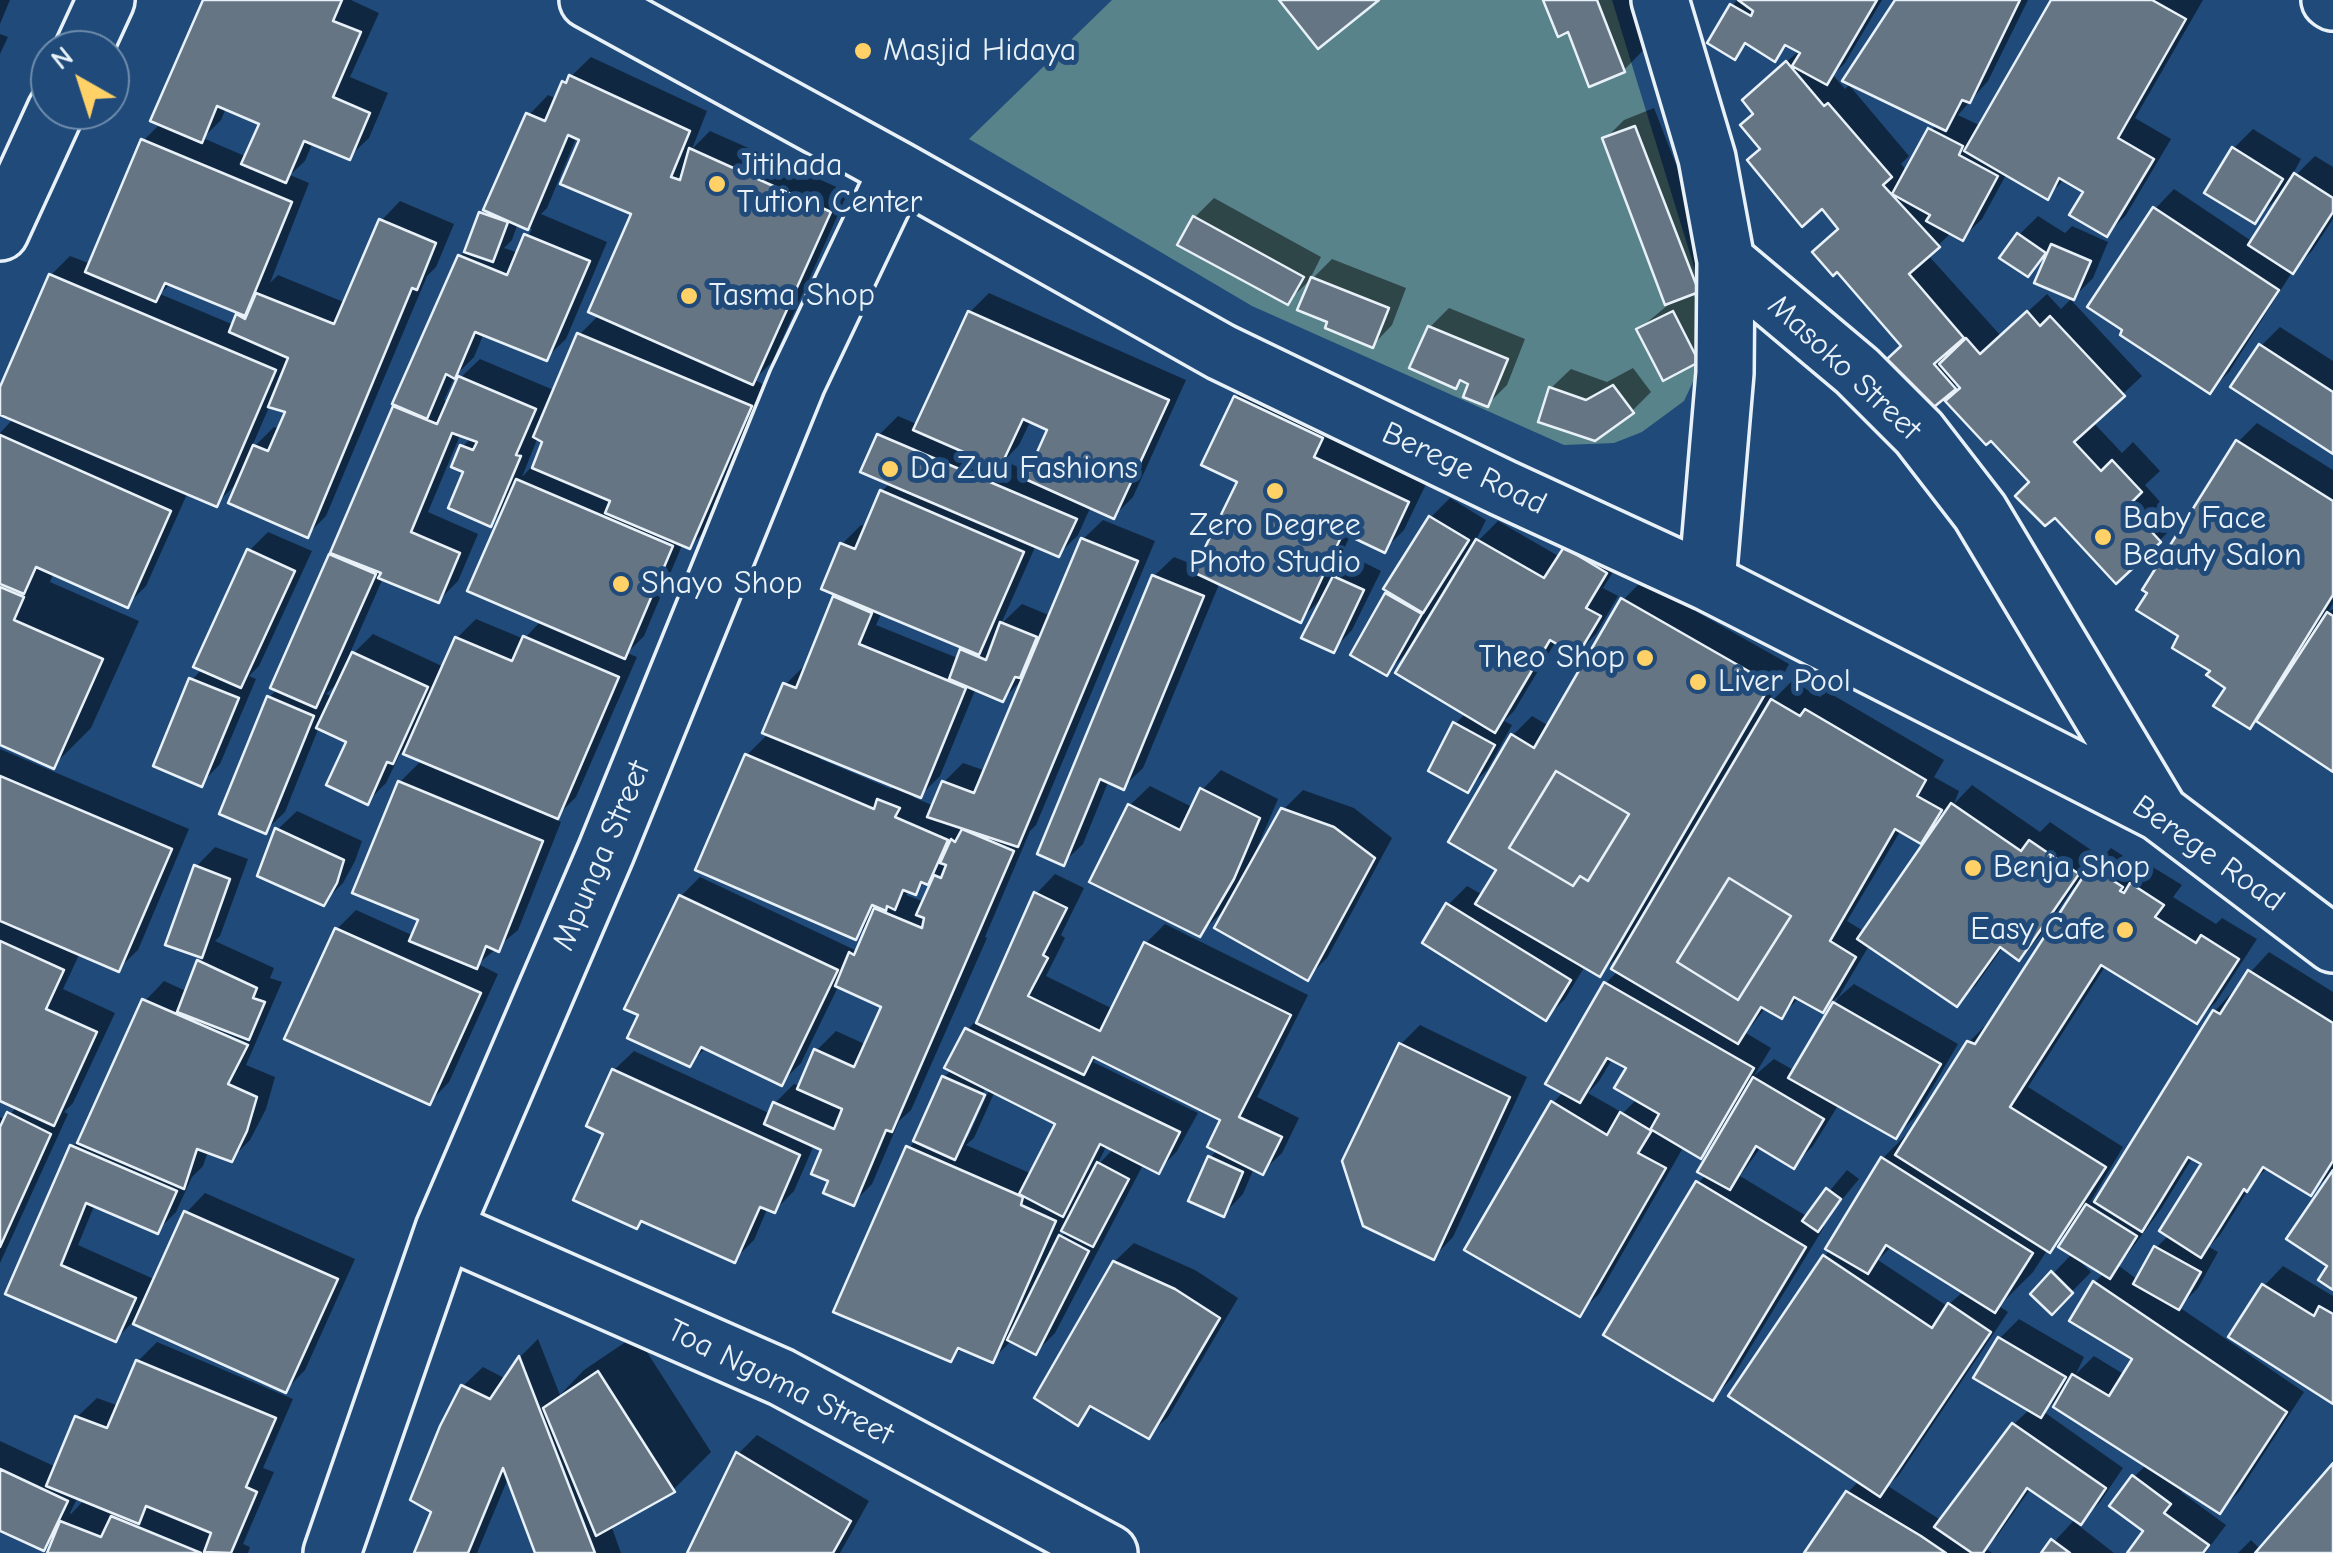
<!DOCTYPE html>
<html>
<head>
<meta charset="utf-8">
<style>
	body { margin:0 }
	#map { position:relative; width:2333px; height:1553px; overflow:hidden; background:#1f4a7a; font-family:"Comic Neue",sans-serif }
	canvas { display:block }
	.north { position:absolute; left:30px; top:30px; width:100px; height:100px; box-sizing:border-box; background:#1f4a7a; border:2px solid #6f8dac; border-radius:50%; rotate:321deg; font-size:28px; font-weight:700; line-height:40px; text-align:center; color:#e8f1f8 }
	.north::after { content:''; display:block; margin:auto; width:35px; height:45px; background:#ffd166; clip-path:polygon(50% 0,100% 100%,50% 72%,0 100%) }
</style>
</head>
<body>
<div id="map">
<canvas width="2333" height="1553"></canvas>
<div class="north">N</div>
</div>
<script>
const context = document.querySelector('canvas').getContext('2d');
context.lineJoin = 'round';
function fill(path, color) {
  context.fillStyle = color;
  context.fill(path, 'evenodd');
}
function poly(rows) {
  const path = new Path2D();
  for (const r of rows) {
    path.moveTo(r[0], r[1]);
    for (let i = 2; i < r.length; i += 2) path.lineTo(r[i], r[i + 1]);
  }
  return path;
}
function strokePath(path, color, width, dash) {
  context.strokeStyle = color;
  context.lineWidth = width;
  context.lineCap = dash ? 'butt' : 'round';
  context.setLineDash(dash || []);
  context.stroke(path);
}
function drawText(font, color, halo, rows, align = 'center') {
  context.font = font + ' "Comic Neue",sans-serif';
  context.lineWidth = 10;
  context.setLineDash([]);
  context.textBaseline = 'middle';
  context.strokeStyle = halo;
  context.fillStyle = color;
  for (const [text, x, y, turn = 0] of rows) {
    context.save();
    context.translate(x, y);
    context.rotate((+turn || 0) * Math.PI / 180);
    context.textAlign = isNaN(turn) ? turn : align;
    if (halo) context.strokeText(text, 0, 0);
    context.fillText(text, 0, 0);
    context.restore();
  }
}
const green = poly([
	[1112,0,1612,0,1715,335,1684,401,1642,432,1614,443,1564,445,1252,306,969,139]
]);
const shadow = poly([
	[0,0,10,0,0,24],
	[205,0,351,0,379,13,350,77,388,93,369,138,349,157,313,142,305,161,290,175,309,183,270,283,278,275,346,303,381,221,400,201,454,224,436,267,427,276,326,516,307,535,240,480,216,504,188,492,146,586,127,605,54,572,50,582,139,621,91,728,53,766,0,743,0,433,14,418,0,412,0,394,51,275,70,256,91,264,143,141,161,123],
	[226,108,262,123,247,157,203,138,221,120],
	[171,283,242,312,234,325,160,294],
	[270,405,288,411,280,429,274,427,250,451],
	[1545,0,1649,0,1661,32,1624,70,1569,29],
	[1737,0,1882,0,1845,63,1833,75,1845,89,1849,85,1909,156,1901,164,1907,171,1936,124,1898,0,2028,0,1988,81,1958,115,1981,126,2054,0,2203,0,2135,118,2171,139,2126,215,2107,234,2086,191,2065,179,2047,196,2007,173,1982,219,1962,238,1952,232,1928,255,2001,336,2047,294,2061,309,2073,297,2050,252,2028,274,2019,235,2038,216,2065,233,2072,226,2108,242,2093,278,2071,300,2142,376,2093,422,2122,453,2133,442,2160,471,2145,485,2178,522,2159,541,2032,482,1959,383,1954,387,1903,346,1840,228,1822,205,1762,148,1756,112,1765,81,1800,50,1789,44,1775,59,1748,43,1735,56,1732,6],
	[0,34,8,37,0,54],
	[591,57,707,111,692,149,710,131,848,192,772,362,754,380,769,387,709,527,690,546,683,543,644,636,627,653,637,657,576,797,554,819,561,822,518,930,478,964,498,974,449,1082,430,1102,337,929,356,910,414,936,421,919,400,782,423,759,411,743,400,754,386,783,367,802,349,741,319,727,285,812,265,831,269,697,278,689,273,687,460,256,468,249,529,115,548,95,557,99,564,83],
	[577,136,582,138,634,213,599,315,580,334,556,391,480,359,460,378,449,403,444,400,455,376,474,357,484,333,546,358,566,339,607,242,541,214,547,208],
	[518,223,532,229,519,253,504,248,512,240],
	[461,433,472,437,463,446,467,470,490,524,505,509,542,620,524,639,476,619,457,638,444,667,373,634,347,660,383,578,439,600,458,581,478,534,428,512],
	[538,437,545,441,537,461,522,477],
	[341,680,333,697,326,694],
	[1654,108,1717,270,1692,292,1717,341,1697,360,1639,329,1668,305,1605,139,1624,120],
	[2253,129,2301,159,2288,183,2315,156,2333,167,2333,219,2312,251,2294,269,2229,372,2210,391,2155,209,2174,189,2253,242,2280,195,2254,221,2234,148],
	[1214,198,1321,257,1309,281,1287,302,1195,217],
	[1332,259,1406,288,1392,325,1373,345,1330,320,1313,278],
	[989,293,1186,380,1133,497,1114,516,1091,506,1078,535,1059,554,1036,545,1001,624,1022,604,1051,616,1083,539,1103,520,1155,541,1036,825,1030,831,985,937,987,938,911,1110,899,1121,872,1184,853,1203,831,1179,824,1149,814,1145,794,1191,775,1210,768,1207,754,1240,734,1260,643,1219,636,1226,607,1133,614,1070,634,1051,771,1114,775,1103,794,1084,799,1086,816,1051,836,1031,867,1045,885,1006,839,985,801,1063,781,1083,707,1047,689,1064,641,1014,681,896,700,877,855,950,862,943,871,922,855,937,747,755,769,733,786,684,805,665,808,666,837,593,842,544,861,525,867,527,882,491,891,482,879,435,898,416,919,425,970,312],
	[1031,420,1050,429,1030,472,1004,461,1019,445],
	[882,612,964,646,960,659,876,625],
	[1025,677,986,771,963,763,944,782,934,806,913,797,915,793,921,795,940,776,976,688,1003,699],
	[822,755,895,785,891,789,820,759],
	[926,881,933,884,925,902,906,895,911,890,915,892],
	[1449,308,1525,339,1507,385,1488,404,1471,383,1462,379,1456,386,1430,327],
	[2280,327,2333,361,2333,451,2261,346],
	[1633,368,1651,392,1632,411,1594,438,1551,388,1571,369,1607,382],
	[1255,378,1341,418,1332,437,1427,482,1404,530,1384,550,1351,534,1327,584,1355,558,1381,571,1352,630,1333,650,1325,595,1300,620,1220,582,1143,768,1123,787,1109,780,1083,844,1063,863,1154,576,1174,557,1199,567,1240,481,1236,397],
	[2257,423,2333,470,2333,603,2328,612,2333,609,2333,769,2257,719,2250,726,2229,687,2238,442],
	[1450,498,1486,520,1473,546,1498,521,1560,557,1585,529,1625,553,1603,588,1618,596,1596,634,1577,653,1556,641,1514,711,1504,721,1512,725,1487,770,1467,790,1455,724,1466,713,1409,650,1387,673,1387,594,1431,517],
	[268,532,312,551,259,666,249,676,256,679,220,764,201,784,192,680,202,669,249,551],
	[1642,581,1789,664,1766,707,1792,681,1820,697,1826,691,1944,760,1934,777,1959,791,1954,804,1972,785,2040,832,2050,822,2097,854,2086,869,2089,871,2111,848,2140,867,2138,871,2143,874,2151,866,2182,885,2173,897,2216,924,2222,918,2257,939,2216,1002,2197,1021,2106,965,2028,1087,2123,1147,2089,1204,2107,1186,2215,1011,2269,952,2333,992,2333,1287,2330,1266,2332,1176,2330,1174,2311,1193,2268,1167,2253,1182,2220,1235,2209,1247,2218,1252,2198,1288,2179,1307,2304,1392,2239,1492,2220,1511,2185,1488,2181,1492,2226,1525,2205,1553,2130,1553,2147,1531,2134,1477,2147,1464,2060,1396,2044,1412,2123,1468,2100,1502,2078,1525,2114,1553,2044,1553,2076,1518,2031,1488,1998,1535,1985,1548,1992,1553,1807,1553,1848,1492,1860,1480,1825,1257,1883,1158,1919,1122,1969,1042,1988,1023,1991,1024,2078,889,2074,887,2038,938,2019,958,2003,947,1976,985,1957,1004,1870,944,1839,996,1823,1010,1800,997,1781,1016,1766,1007,1746,1033,1771,1048,1754,1076,1774,1059,1795,1071,1838,998,1854,984,1958,1044,1915,1117,1896,1136,1839,1104,1813,1146,1794,1165,1761,1147,1740,1176,1808,1217,1847,1170,1859,1179,1821,1225,1824,1227,1732,1378,1713,1398,1698,1183,1707,1174,1718,1138,1700,1156,1684,1146,1599,1294,1579,1313,1553,1103,1564,1091,1606,983,1618,971,1620,954,1600,974,1585,966,1565,999,1546,1018,1448,905,1467,886,1483,895,1499,869,1513,735,1532,716,1549,726,1623,600],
	[1901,830,1926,844,1865,932,1847,921],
	[1613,1058,1629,1067,1638,1098,1623,1113,1588,1093,1599,1081],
	[2193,1157,2204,1163,2169,1235,2156,1248,2138,1280,2119,1266,2161,1209],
	[2068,1232,2073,1253,2033,1294,2052,1312,2091,1272,2074,1256,2105,1272,2095,1282,2072,1320,2135,1358,2125,1375,2094,1356,2076,1374,2084,1357,2019,1319,2000,1338,2030,1409,2014,1424,1942,1521,1888,1486,1899,1475,2008,1312,1999,1306,2033,1272,2048,1249],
	[1892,1246,1964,1291,1947,1306,1878,1260],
	[0,749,189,829,138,950,118,969,80,953,63,989,115,1013,73,1103,64,1112,68,1114,0,1263,0,1117,6,1120,17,1106,0,1098],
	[1221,770,1278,799,1254,855,1257,857,1283,810,1303,790,1354,808,1392,838,1327,958,1307,978,1226,908,1200,934,1092,881,1130,805,1150,786,1194,808,1202,790],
	[297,811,362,841,355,861,343,883,323,903,277,830],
	[215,847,248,859,220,936,215,941,274,968,270,978,282,982,246,1065,275,1077,266,1109,250,1140,231,1159,208,1151,203,1166,192,1177,176,1212,157,1231,95,1204,78,1245,156,1280,186,1213,205,1193,355,1259,305,1370,286,1390,133,1322,116,1339,9,1293,72,1147,83,1136,145,1001,164,981,188,992,199,962,204,956,168,943,196,867],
	[1055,874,1084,888,1061,935,1065,938,1046,976,1113,1009,1146,943,1165,924,1308,995,1257,1097,1299,1118,1282,1153,1262,1172,1254,1168,1243,1194,1224,1214,1210,1158,1218,1149,1224,1119,1098,1057,1093,1062,1198,1113,1177,1151,1158,1171,1144,1163,1055,1333,1036,1352,1012,1340,992,1360,963,1347,951,1359,909,1148,916,1140,944,1077,953,1069,967,1030,983,1014,1036,894],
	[988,1082,992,1084,968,1137,963,1137],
	[995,1091,1058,1123,1032,1174,966,1145,974,1138],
	[1107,1145,1114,1148,1099,1164,1098,1163],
	[1062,1228,1067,1231,1056,1242,1055,1242],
	[1420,1025,1527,1077,1453,1237,1434,1257,1345,1161,1401,1044],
	[1134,1243,1195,1270,1238,1298,1168,1417,1148,1436,1094,1406,1078,1423,1114,1262],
	[2283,1266,2333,1296,2333,1401,2264,1286],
	[636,1335,711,1452,673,1490,611,1525,621,1553,538,1553,509,1476,477,1553,417,1553,434,1511,442,1427,463,1386,483,1367,506,1379,520,1357,538,1339,560,1395,584,1370],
	[157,1342,293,1399,263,1468,274,1472,243,1544,250,1547,248,1553,49,1553,57,1535,43,1548,0,1529,0,1441,56,1467,77,1417,97,1398,119,1406,138,1361],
	[78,1497,85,1499,71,1514,70,1513],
	[757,1435,869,1501,840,1553,690,1553,738,1454],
	[2333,1467,2333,1553,2238,1553,2251,1540,2261,1550]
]);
const building = poly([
	[203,0,342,0,333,21,361,32,333,97,370,113,350,160,304,141,286,183,241,164,259,124,217,106,202,143,150,121,203,0],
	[1279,0,1379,0,1318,49,1279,0],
	[1543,0,1597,0,1625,72,1589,87,1568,32,1558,37,1543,0],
	[1738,0,1877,0,1827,85,1792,66,1800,53,1785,45,1775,62,1745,43,1735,60,1707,43,1730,4,1751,16,1753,11,1738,0],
	[1895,0,2020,0,1970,103,1962,100,1946,131,1842,81,1895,0],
	[2051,0,2152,0,2186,19,2118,138,2154,159,2107,237,2069,215,2083,192,2059,178,2048,200,1964,151,2051,0],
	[1786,61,1824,106,1828,103,1892,177,1883,185,1940,247,1909,274,1964,338,1934,364,1956,389,1929,411,1885,361,1901,346,1837,272,1833,276,1812,252,1838,229,1822,209,1802,227,1747,160,1760,149,1740,125,1753,114,1742,100,1786,61],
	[569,75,690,131,671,177,680,180,689,148,831,212,753,385,588,312,631,214,560,184,579,140,568,135,528,230,483,210,526,113,545,121,562,81,566,83,569,75],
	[1635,126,1699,292,1665,305,1602,138,1635,126],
	[1928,128,1963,146,1959,155,1998,176,1963,241,1926,221,1930,215,1892,194,1928,128],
	[141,139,292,202,245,316,165,283,156,302,85,272,141,139],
	[2232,147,2283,179,2255,224,2204,193,2232,147],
	[2294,173,2333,198,2333,212,2293,274,2248,245,2294,173],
	[2153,207,2279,290,2210,394,2120,335,2122,330,2087,307,2153,207],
	[479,212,508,222,493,262,464,252,479,212],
	[1193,216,1304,277,1288,305,1177,245,1193,216],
	[379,219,436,243,417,290,412,288,308,538,228,503,253,445,268,451,285,412,268,407,288,358,229,332,236,314,245,319,256,293,334,324,379,219],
	[2017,233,2046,253,2028,277,1999,258,2017,233],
	[524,234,590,261,547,361,475,332,455,379,446,374,427,419,392,404,458,255,507,275,524,234],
	[2051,244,2091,261,2074,300,2034,283,2051,244],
	[49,274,276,370,217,507,0,415,0,387,49,274],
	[1311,277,1389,308,1373,348,1325,328,1327,322,1297,310,1311,277],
	[968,311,1169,400,1114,519,1025,479,1047,430,1023,419,1000,468,913,430,968,311],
	[1673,311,1699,362,1663,381,1636,329,1673,311],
	[2027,311,2040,326,2050,316,2125,396,2074,442,2101,471,2112,460,2142,492,2128,506,2161,542,2116,584,2055,518,2045,526,2015,496,2029,482,1991,441,1986,445,1945,401,1960,388,1939,364,1966,338,1980,354,2027,311],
	[1428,326,1508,359,1488,407,1463,397,1468,384,1460,380,1456,389,1409,368,1428,326],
	[577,333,752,406,690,549,605,513,610,501,532,468,542,442,533,437,577,333],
	[2259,344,2333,392,2333,454,2230,387,2259,344],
	[458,376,536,409,516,455,521,456,491,527,448,508,463,472,451,467,460,445,473,450,477,442,452,433,411,532,460,553,439,603,378,578,381,573,330,553,393,406,437,424,458,376],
	[1613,385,1634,413,1595,441,1538,422,1549,387,1586,400,1613,385],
	[1234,396,1323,438,1314,457,1409,502,1385,553,1343,533,1301,623,1193,572,1237,482,1201,465,1234,396],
	[877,434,1077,519,1059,557,860,472,877,434],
	[0,435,171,511,128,608,36,567,24,594,0,584,0,435],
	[2236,440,2333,501,2333,595,2250,729,2213,706,2225,688,2206,675,2210,671,2172,648,2178,636,2136,610,2147,593,2142,590,2236,440],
	[516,479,673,546,625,659,467,591,516,479],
	[880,490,1024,552,979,655,821,589,840,543,855,549,880,490],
	[1429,516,1469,540,1423,613,1383,589,1429,516],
	[1081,538,1138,561,1018,847,927,817,942,781,974,793,1081,538],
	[1476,539,1544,578,1564,547,1607,573,1586,608,1601,616,1577,656,1550,640,1495,733,1395,673,1476,539],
	[247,549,295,571,241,688,193,667,247,549],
	[329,554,376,574,316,708,270,688,329,554],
	[1152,575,1204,596,1124,790,1100,779,1064,866,1037,854,1152,575],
	[1333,576,1364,590,1334,653,1301,638,1333,576],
	[0,587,24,597,14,620,103,659,54,769,0,745,0,587],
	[1385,593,1422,614,1387,676,1350,655,1385,593],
	[833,596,872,613,859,644,966,688,921,798,762,733,783,683,796,688,833,596],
	[1621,598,1771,684,1600,977,1475,904,1496,870,1448,842,1511,734,1534,748,1621,598],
	[1556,771,1629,814,1588,881,1580,876,1573,886,1509,848,1556,771],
	[2327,612,2333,616,2333,772,2256,721,2327,612],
	[1000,622,1037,637,1020,678,1015,677,1003,702,949,679,960,649,986,660,1000,622],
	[523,636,619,677,558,819,403,754,455,637,512,661,523,636],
	[352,652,428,687,393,764,387,762,368,805,326,785,346,742,316,728,352,652],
	[189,678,239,698,202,787,153,766,189,678],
	[267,696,314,716,266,834,219,814,267,696],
	[1771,699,1800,716,1805,709,1926,780,1917,796,1942,810,1921,844,1895,829,1830,941,1856,957,1823,1013,1794,997,1782,1019,1761,1007,1738,1044,1611,969,1771,699],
	[1729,878,1791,916,1738,1000,1677,962,1729,878],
	[1453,722,1495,745,1468,793,1428,771,1453,722],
	[745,754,874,809,877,799,900,808,895,817,948,840,928,885,921,882,916,895,903,890,895,910,887,906,886,911,872,905,856,940,695,870,745,754],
	[1556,771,1629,814,1588,881,1580,876,1573,886,1509,848,1556,771],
	[0,776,172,849,119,972,0,921,0,776],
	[398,781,543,841,499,952,486,946,477,969,409,941,418,920,352,893,398,781],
	[1200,788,1260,818,1234,879,1200,937,1089,882,1128,804,1180,830,1200,788],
	[1951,803,2021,851,2029,840,2079,874,2019,961,2000,947,1957,1007,1857,939,1951,803],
	[1281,808,1334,827,1375,858,1308,981,1214,928,1281,808],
	[275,828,344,860,337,883,324,906,257,876,275,828],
	[962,829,1014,851,892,1132,886,1130,854,1206,823,1193,828,1181,811,1174,821,1150,764,1124,773,1102,834,1129,842,1109,797,1089,814,1049,854,1067,881,1007,835,986,849,952,854,955,874,908,922,928,924,918,916,915,934,875,941,878,946,865,940,863,951,839,955,842,962,829],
	[194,865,230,879,202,958,165,945,194,865],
	[2090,866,2123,887,2120,891,2124,893,2130,883,2164,905,2155,917,2196,943,2201,935,2239,959,2197,1024,2101,965,2010,1107,2106,1167,2050,1253,1895,1155,1967,1041,1975,1044,2090,866],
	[1729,878,1791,916,1738,1000,1677,962,1729,878],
	[1034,892,1067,908,1043,955,1048,958,1028,996,1100,1031,1144,942,1291,1015,1239,1117,1282,1137,1263,1175,1207,1147,1220,1120,1093,1057,1084,1075,976,1023,1034,892],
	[679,895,838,970,782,1086,701,1047,690,1067,627,1038,638,1015,624,1009,679,895],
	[1446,903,1571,980,1546,1021,1422,943,1446,903],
	[335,928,481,993,430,1105,284,1039,335,928],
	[0,941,64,970,46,1009,97,1032,54,1126,0,1101,0,941],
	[197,960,257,988,253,998,265,1002,249,1040,177,1012,197,960],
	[2248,970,2333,1023,2333,1161,2311,1196,2263,1167,2247,1192,2244,1189,2201,1258,2159,1231,2201,1164,2188,1157,2142,1232,2094,1202,2213,1010,2220,1014,2248,970],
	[1604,982,1754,1068,1701,1159,1652,1130,1638,1153,1666,1168,1580,1317,1464,1250,1551,1101,1607,1135,1620,1112,1650,1130,1659,1114,1614,1088,1626,1068,1607,1058,1580,1103,1545,1084,1604,982],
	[142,999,248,1045,228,1084,257,1097,247,1131,232,1162,197,1149,184,1189,77,1143,142,999],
	[1833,1002,1941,1064,1896,1139,1788,1078,1833,1002],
	[965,1028,1180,1132,1159,1174,1100,1144,1063,1217,1019,1194,1055,1124,944,1068,965,1028],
	[1399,1043,1510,1097,1434,1260,1363,1226,1342,1161,1399,1043],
	[612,1069,800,1155,775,1213,760,1207,735,1263,641,1221,637,1229,573,1200,603,1134,586,1126,612,1069],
	[942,1076,985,1095,955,1160,913,1141,942,1076],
	[1753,1077,1824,1119,1794,1169,1756,1146,1730,1190,1697,1172,1753,1077],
	[7,1112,51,1134,0,1247,0,1127,7,1112],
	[70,1145,177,1191,158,1234,86,1203,61,1265,136,1298,116,1342,5,1294,70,1145],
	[906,1146,1023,1197,1021,1205,1056,1221,993,1363,958,1348,951,1362,833,1312,906,1146],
	[1208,1156,1243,1172,1224,1217,1188,1201,1208,1156],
	[1881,1157,2033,1253,1995,1313,1886,1245,1868,1274,1825,1249,1881,1157],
	[1097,1162,1129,1179,1093,1247,1061,1231,1097,1162],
	[2333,1170,2333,1290,2318,1280,2327,1266,2286,1239,2333,1170],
	[1696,1181,1806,1247,1713,1401,1603,1335,1696,1181],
	[1826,1188,1841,1199,1818,1232,1802,1221,1826,1188],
	[2086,1204,2137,1236,2110,1279,2058,1247,2086,1204],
	[184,1211,338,1279,286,1393,133,1324,184,1211],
	[1059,1235,1089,1251,1036,1355,1007,1340,1059,1235],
	[2154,1246,2201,1272,2179,1310,2133,1284,2154,1246],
	[1823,1255,1932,1328,1948,1303,1991,1332,1880,1497,1728,1396,1823,1255],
	[1113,1261,1175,1289,1220,1318,1149,1439,1090,1406,1078,1426,1034,1398,1113,1261],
	[2051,1271,2073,1293,2052,1315,2030,1294,2051,1271],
	[2093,1281,2287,1412,2220,1514,2053,1407,2072,1374,2109,1396,2132,1359,2069,1321,2093,1281],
	[2262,1284,2314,1316,2319,1306,2333,1314,2333,1404,2228,1337,2262,1284],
	[1998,1337,2066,1377,2041,1418,1973,1378,1998,1337],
	[519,1356,595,1553,535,1553,503,1468,468,1553,414,1553,431,1512,410,1500,440,1426,461,1385,490,1399,519,1356],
	[136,1360,276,1418,246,1487,257,1492,231,1553,204,1552,211,1533,146,1506,139,1524,46,1486,75,1416,107,1428,136,1360],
	[598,1371,675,1492,596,1536,543,1408,598,1371],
	[2012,1423,2106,1488,2081,1525,2027,1488,1983,1553,1972,1553,1934,1527,2012,1423],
	[736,1452,851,1521,833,1553,687,1553,736,1452],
	[2333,1463,2333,1553,2255,1553,2333,1463],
	[0,1469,68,1501,44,1551,0,1531,0,1469],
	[2132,1475,2171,1504,2164,1513,2209,1545,2203,1553,2127,1553,2143,1531,2109,1506,2132,1475],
	[1846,1491,1921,1536,1946,1553,1804,1553,1846,1491],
	[111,1516,201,1553,47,1553,60,1521,101,1537,111,1516],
	[2051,1539,2070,1553,2041,1553,2051,1539]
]);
const minor = poly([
	[588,0,898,170,1221,352,1503,488,1707,582,2160,813,2333,944],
	[1660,0,1707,158,1726,261,1725,373,1707,582],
	[2330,0,2333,2],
	[83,50,106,0],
	[0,232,56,110],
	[1726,261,1857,371,1919,433,1980,512,2160,813],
	[444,1229,781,1377,1109,1553],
	[332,1553,444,1229,606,852,797,382,898,170]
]);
const markers = [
	[863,51,10,"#ffd166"],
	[717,184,10,"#ffd166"],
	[689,296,10,"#ffd166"],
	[890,469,10,"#ffd166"],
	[1275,491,10,"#ffd166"],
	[2103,537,10,"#ffd166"],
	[621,584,10,"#ffd166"],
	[1645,658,10,"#ffd166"],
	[1698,682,10,"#ffd166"],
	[1973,868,10,"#ffd166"],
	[2125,930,10,"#ffd166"]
];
const poiNames = [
	["Masjid Hidaya",883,51],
	["Jitihada",737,166],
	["Tution Center",737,203],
	["Tasma Shop",709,296],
	["Da Zuu Fashions",910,469],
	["Baby Face",2123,519],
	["Beauty Salon",2123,556],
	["Zero Degree",1275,526,"center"],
	["Photo Studio",1275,563,"center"],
	["Shayo Shop",641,584],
	["Theo Shop",1625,658,"right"],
	["Liver Pool",1718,682],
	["Benja Shop",1993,868],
	["Easy Cafe",2105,930,"right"]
];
const streetNames = [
	["Masoko Street",1844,368,43],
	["Berege Road",1464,469,25],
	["Berege Road",2208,854,35],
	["Mpunga Street",602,856,-67],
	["Toa Ngoma Street",780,1383,26]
];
fill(green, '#58838a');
fill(shadow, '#0007');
fill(building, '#657584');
strokePath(building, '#e8f1f8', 2.5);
strokePath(minor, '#e8f1f8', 62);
strokePath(minor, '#1f4a7a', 55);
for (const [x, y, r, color] of markers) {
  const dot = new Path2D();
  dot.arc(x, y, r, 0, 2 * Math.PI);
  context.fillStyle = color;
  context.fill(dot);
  strokePath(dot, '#1f4a7a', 4);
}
drawText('32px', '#e8f1f8', '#1f4a7a', poiNames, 'left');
drawText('32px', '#e8f1f8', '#1f4a7a', streetNames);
</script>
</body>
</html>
